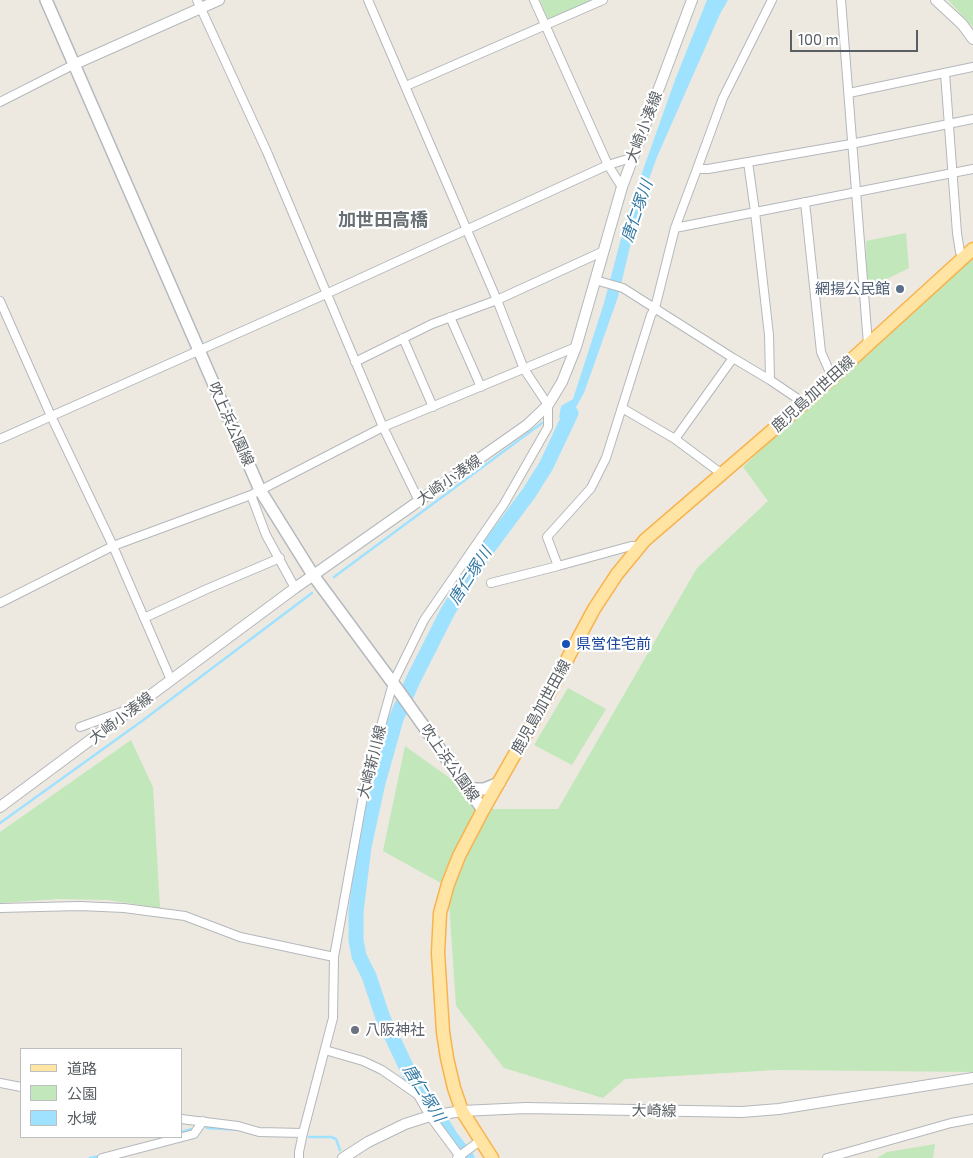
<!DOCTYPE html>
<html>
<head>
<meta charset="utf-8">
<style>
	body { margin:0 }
	#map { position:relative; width:973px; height:1158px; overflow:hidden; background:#ede9e0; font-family:"Exo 2","Noto Sans JP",sans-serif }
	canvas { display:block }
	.legend { position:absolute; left:20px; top:1048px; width:162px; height:90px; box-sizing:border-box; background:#fff; border:1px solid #bdbfc1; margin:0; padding:6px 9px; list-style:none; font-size:15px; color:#595f63 }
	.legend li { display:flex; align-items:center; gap:10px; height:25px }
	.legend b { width:25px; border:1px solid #bdbfc1 }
	.scale { position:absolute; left:790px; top:30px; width:128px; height:22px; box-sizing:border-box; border:2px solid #595f63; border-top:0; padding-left:6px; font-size:15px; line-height:18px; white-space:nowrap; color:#595f63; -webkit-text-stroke:4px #fff; paint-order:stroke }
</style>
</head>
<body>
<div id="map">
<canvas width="973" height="1158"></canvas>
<ul class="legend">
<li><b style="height:6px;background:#ffe4a4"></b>道路</li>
<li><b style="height:14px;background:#c1e7bb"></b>公園</li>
<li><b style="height:14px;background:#9fe2ff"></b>水域</li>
</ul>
<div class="scale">100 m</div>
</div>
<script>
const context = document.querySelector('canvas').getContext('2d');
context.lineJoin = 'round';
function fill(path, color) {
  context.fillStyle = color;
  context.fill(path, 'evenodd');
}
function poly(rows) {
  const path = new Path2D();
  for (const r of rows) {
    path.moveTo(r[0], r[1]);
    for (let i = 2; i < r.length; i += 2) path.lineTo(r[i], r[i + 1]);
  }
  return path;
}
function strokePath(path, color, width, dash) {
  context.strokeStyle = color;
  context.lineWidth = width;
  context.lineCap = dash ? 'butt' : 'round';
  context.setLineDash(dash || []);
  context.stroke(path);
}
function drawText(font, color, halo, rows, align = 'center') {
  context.font = font + ' "Exo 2","Noto Sans JP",sans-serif';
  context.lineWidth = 4.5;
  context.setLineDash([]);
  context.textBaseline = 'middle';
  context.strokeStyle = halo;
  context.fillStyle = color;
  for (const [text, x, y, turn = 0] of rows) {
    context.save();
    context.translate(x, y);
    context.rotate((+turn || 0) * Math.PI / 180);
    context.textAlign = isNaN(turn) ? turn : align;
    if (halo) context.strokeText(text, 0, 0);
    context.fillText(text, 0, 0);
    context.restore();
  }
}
const green = poly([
	[540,0,602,0,549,21],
	[948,0,973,0,973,27],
	[906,233,909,268,867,289,866,241],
	[973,249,973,1072,776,1070,625,1079,603,1098,504,1068,456,1006,448,887,383,851,405,746,493,809,558,809,697,568,768,501,743,467],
	[568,688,606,709,572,765,534,745],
	[131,740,153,787,160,908,108,900,59,899,0,903,0,832],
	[935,1144,933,1158,877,1158,887,1152]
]);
const water = poly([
	[707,0,728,0,720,14,657,157,641,201,618,297,584,393,562,432,563,418,559,418,561,406,573,399,604,303,628,212,675,80]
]);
const stream = poly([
	[334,577,542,423],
	[0,823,142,721,312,593],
	[207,1128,241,1130],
	[181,1132,192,1129],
	[309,1137,331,1137,336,1139,340,1150],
	[154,1141,167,1137],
	[90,1158,100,1156]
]);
const river = poly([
	[467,1158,450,1136,430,1103,411,1077,383,1018,369,976,359,956,356,940,356,912,364,847,378,783,396,719,413,680,448,611,483,555,529,493,546,466,571,413]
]);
const minor = poly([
	[197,0,267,152,383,427,419,501],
	[534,0,608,165,622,187],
	[841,0,868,344],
	[945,73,957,233,960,252,965,256],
	[406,86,603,0],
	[849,93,973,67],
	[0,102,75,64],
	[748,162,755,212,769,335,770,380],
	[697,169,723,98,772,0],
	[805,202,821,352,832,377],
	[675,228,697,169,708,169,851,144,973,119],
	[595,280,623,288,733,358,770,380,804,403],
	[0,301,51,416,113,546,171,680],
	[450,317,481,387],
	[403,338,433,407],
	[355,362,432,324,497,300,604,251],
	[622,408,675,439,722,474],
	[0,439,326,294,608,165,631,158],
	[675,439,733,358],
	[251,495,266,535,295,588],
	[640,546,631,546,558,566,547,537,591,488,606,458,651,315,655,308,675,228,973,169],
	[491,583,558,566],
	[0,603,113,546,251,495,383,427,576,347],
	[144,618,207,589,280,558],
	[80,727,127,710],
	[0,908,80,906,124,908,185,916,240,937,334,957],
	[325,1050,363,1061,382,1070,418,1095,430,1116,461,1158],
	[0,1083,21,1087],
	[181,1119,238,1126,259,1132,303,1133],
	[102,1158,194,1134,203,1121],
	[299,1158,299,1152,303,1133,333,1018,334,957,366,780,393,683,424,620,504,504,548,427,548,405,524,369,497,300,368,0],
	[457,1158,481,1140],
	[827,1158,951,1123,973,1119]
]);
const tertiary = poly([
	[936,0,962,24,973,39],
	[75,64,219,0],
	[0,807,295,588,527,425,548,405,562,382,576,347,622,187,692,0],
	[343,1158,368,1142,405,1124,430,1116,462,1111,526,1108,742,1112,779,1109,973,1078]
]);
const secondary = poly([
	[46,0,260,490,313,575,398,690,483,810],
	[468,789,484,789,499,783]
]);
const primary = poly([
	[492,1158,462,1111,454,1088,447,1058,443,1032,438,953,440,913,448,884,459,856,483,810,540,710,594,609,617,574,645,540,804,403,973,249]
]);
const markers = [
	[900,289,5,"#5c6f8a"],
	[566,644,5,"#1a4fb4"],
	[355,1030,5,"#6b7280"]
];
const streetNames = [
	["大崎小湊線",644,127,-69],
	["鹿児島加世田線",813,394,-42],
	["吹上浜公園線",231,424,66],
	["大崎小湊線",449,480,-35],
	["鹿児島加世田線",541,707,-61],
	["大崎小湊線",121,718,-37],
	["大崎新川線",372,762,-76],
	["吹上浜公園線",450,763,55],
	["大崎線",654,1111,1]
];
const serviceNames = [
	["網揚公民館",890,289]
];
const transitNames = [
	["県営住宅前",576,644]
];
const worshipNames = [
	["八阪神社",365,1030]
];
const waterNames = [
	["唐仁塚川",637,211,-71],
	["唐仁塚川",470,576,-57],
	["唐仁塚川",424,1093,58]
];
const quarterNames = [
	["加世田高橋",383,220]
];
fill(green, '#c1e7bb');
fill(water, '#9fe2ff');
strokePath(stream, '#9fe2ff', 2.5);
strokePath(river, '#9fe2ff', 15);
strokePath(minor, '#b4b8bc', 10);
strokePath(tertiary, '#b4b8bc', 12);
strokePath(secondary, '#b4b9be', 14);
strokePath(primary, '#f9b34d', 15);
strokePath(minor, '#fff', 8);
strokePath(tertiary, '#fff', 10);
strokePath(secondary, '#fff', 11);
strokePath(primary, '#ffe4a4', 12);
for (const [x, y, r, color] of markers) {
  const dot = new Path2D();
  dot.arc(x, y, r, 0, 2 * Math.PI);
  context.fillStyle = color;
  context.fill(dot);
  strokePath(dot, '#fff', 2);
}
drawText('15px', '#595f63', '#fff', streetNames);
drawText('15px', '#4e5e75', '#fff', serviceNames, 'right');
drawText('15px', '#164399', '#fff', transitNames, 'left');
drawText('15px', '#5b616d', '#fff', worshipNames, 'left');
drawText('italic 16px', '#3379a4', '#fff', waterNames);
drawText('bold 18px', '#6a7175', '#fff', quarterNames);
</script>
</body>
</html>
